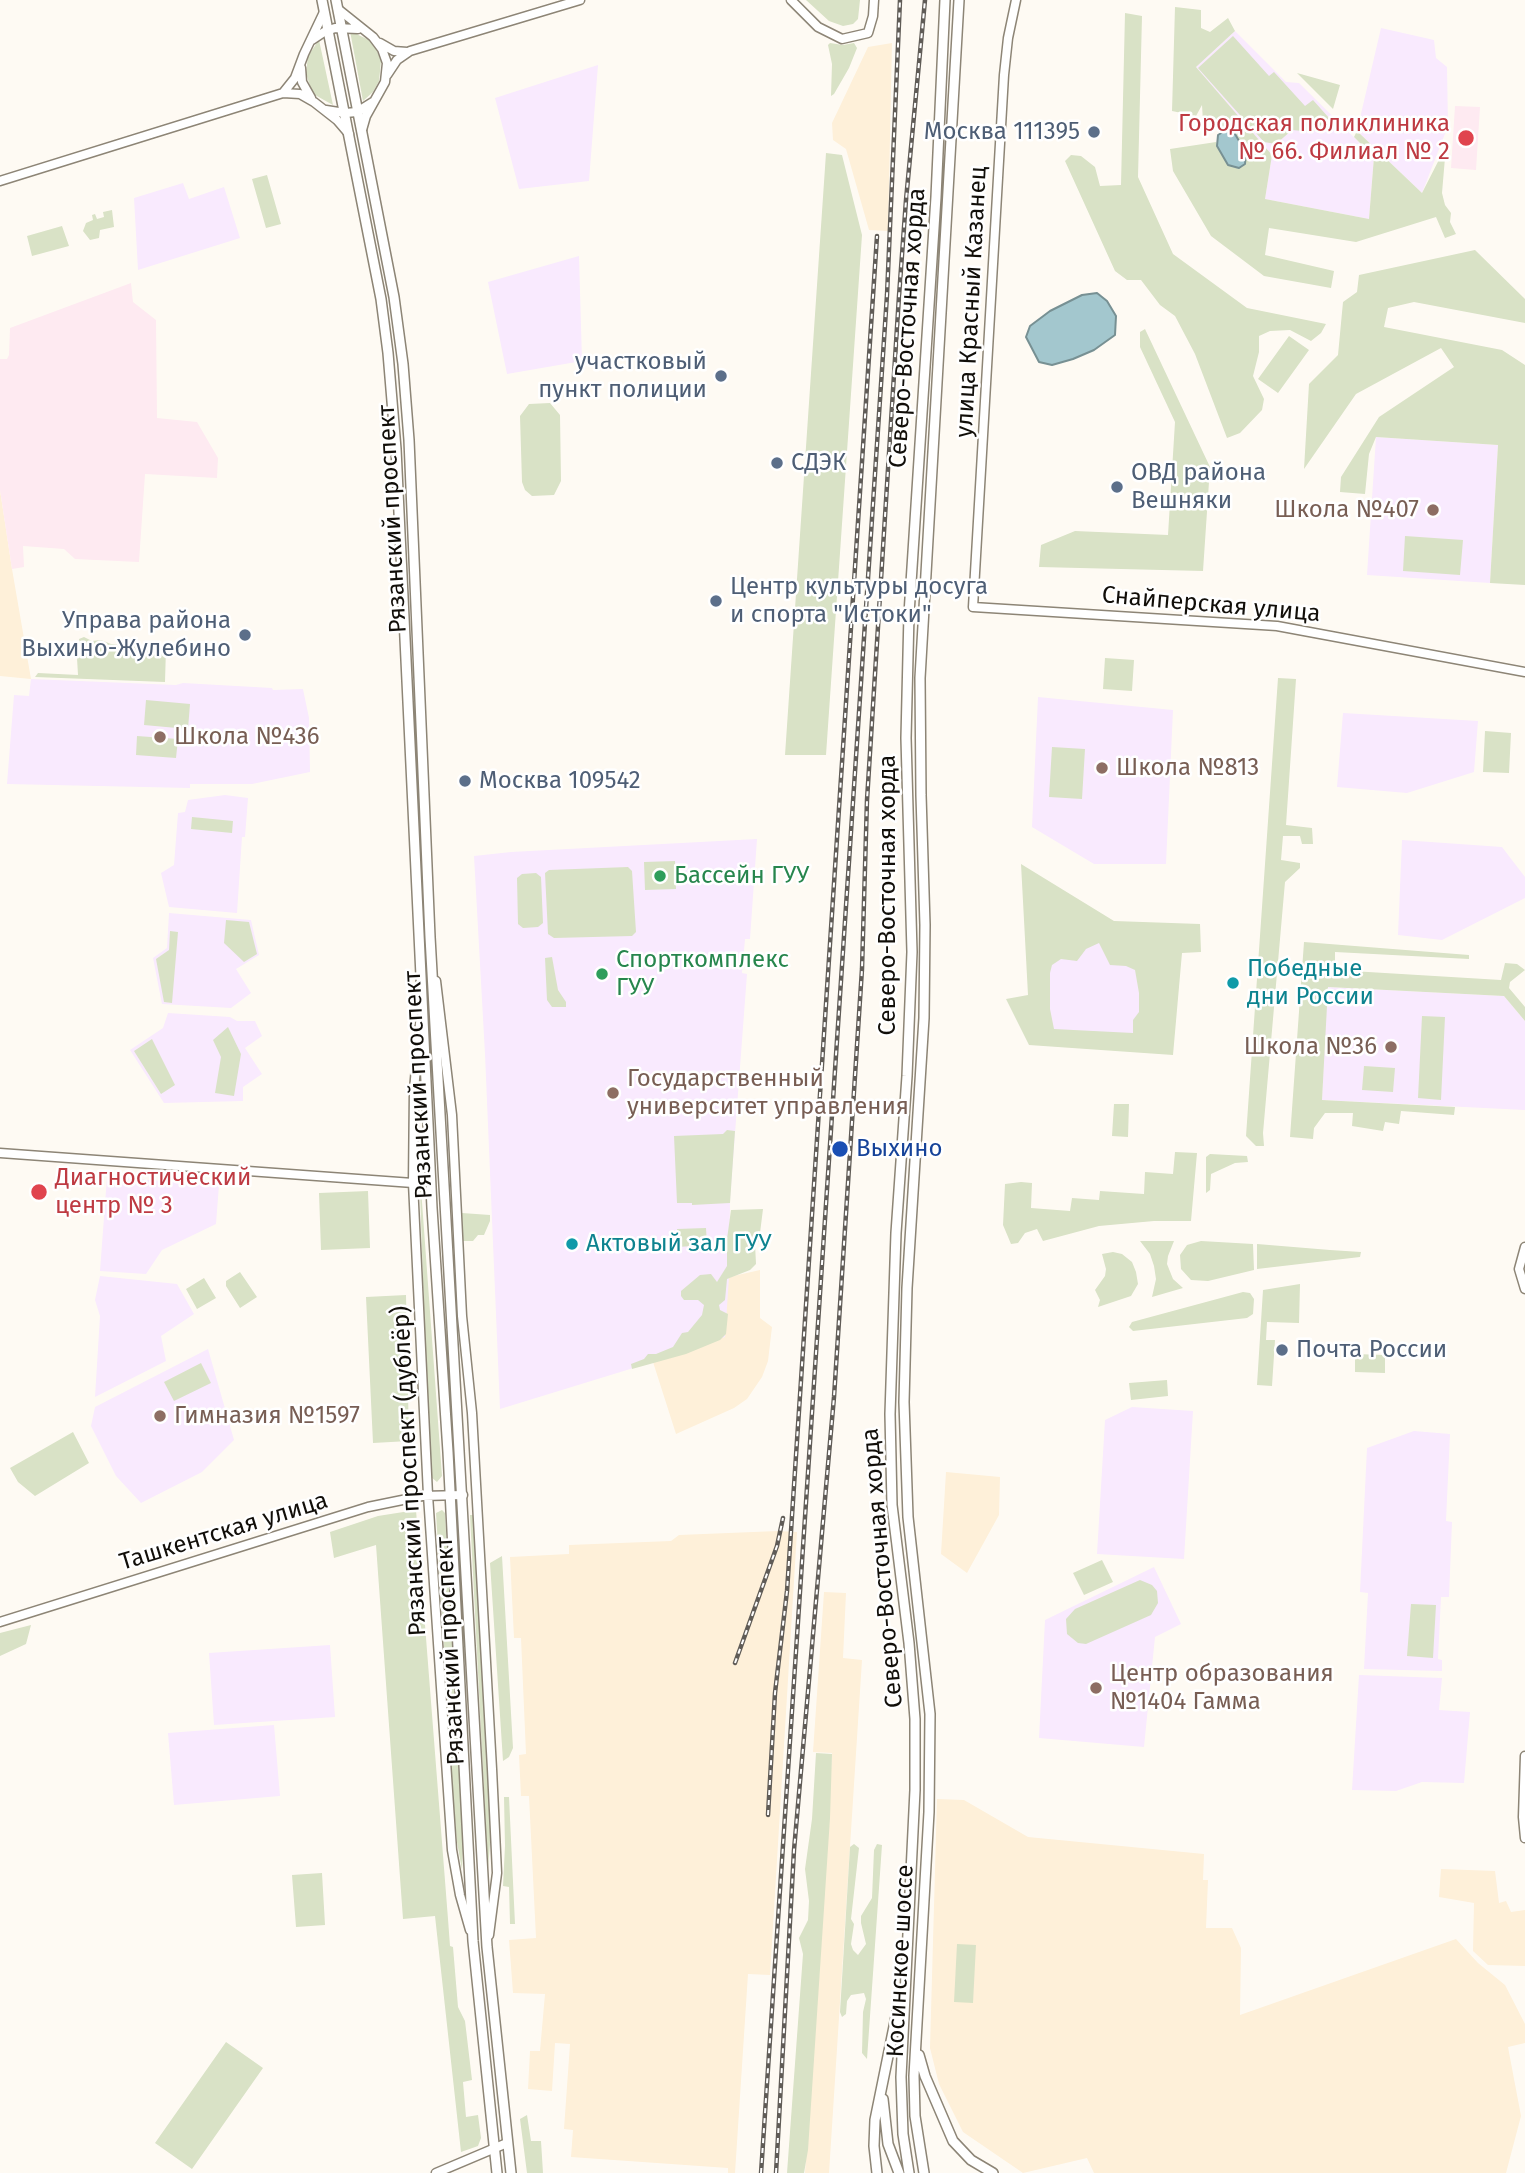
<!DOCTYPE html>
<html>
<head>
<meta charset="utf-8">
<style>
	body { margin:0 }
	canvas { display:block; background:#fefaf3 }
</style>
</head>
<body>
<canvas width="1525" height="2173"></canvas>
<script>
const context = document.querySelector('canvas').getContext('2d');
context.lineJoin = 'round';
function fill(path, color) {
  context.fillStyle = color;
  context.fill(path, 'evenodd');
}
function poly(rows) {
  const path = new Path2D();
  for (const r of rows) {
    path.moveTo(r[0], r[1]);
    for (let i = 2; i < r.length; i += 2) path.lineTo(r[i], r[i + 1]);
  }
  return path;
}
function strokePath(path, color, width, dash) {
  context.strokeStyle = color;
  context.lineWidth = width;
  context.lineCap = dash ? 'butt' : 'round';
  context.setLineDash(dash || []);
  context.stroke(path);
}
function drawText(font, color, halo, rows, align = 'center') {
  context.font = font + ' "Fira Sans",sans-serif';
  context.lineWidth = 5;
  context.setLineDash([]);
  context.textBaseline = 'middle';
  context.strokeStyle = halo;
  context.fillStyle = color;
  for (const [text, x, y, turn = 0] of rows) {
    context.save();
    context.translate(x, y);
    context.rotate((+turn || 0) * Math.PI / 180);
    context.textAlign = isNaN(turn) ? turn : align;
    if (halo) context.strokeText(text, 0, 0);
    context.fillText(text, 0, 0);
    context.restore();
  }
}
const built = poly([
	[892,43,888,231,869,230,846,149,833,140,832,123,868,47],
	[0,490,12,569,31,679,0,676],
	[760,1270,760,1318,772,1327,768,1361,762,1377,747,1399,734,1408,676,1434,653,1362,729,1277],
	[946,1472,1000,1477,999,1515,967,1573,941,1554],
	[778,1531,797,1532,770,1975,748,1974,735,2173,728,2173,728,2168,571,2157,573,2130,564,2129,570,2044,555,2043,552,2091,528,2089,530,2051,540,2051,545,1994,513,1993,509,1940,536,1938,529,1796,521,1796,519,1755,526,1754,521,1638,514,1638,510,1557,569,1554,569,1545,671,1541,679,1535],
	[824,1592,846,1593,843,1658,862,1660,829,2173,805,2173,832,1753,813,1752],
	[937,1799,964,1800,1028,1837,1204,1854,1203,1880,1208,1880,1206,1928,1232,1928,1241,1948,1240,2015,1456,1939,1478,1963,1505,1985,1525,2024,1525,2043,1508,2047,1521,2116,1506,2173,1094,2173,1087,2158,1023,2173,963,2132,939,2084,930,2048],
	[1441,1869,1495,1871,1499,1903,1506,1901,1511,1912,1525,1910,1525,1966,1488,1965,1473,1951,1474,1903,1439,1897]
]);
const education = poly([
	[1381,28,1434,40,1436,58,1447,67,1448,126,1422,193,1357,131],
	[1235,31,1286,82,1299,83,1374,157,1369,219,1265,199,1272,155,1196,67],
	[598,65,589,181,519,189,495,98],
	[183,183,189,199,224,187,240,238,138,270,134,198],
	[579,256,582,361,507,374,488,282],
	[1376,437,1498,445,1490,583,1367,575],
	[31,679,176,685,183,683,272,688,273,690,303,689,309,718,310,772,252,784,190,784,190,788,7,784,14,695,29,696],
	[1038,697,1173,710,1166,864,1094,864,1032,827],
	[1343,713,1478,721,1474,772,1407,793,1337,787],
	[225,795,248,798,245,837,242,837,237,913,169,907,161,873,174,865,178,813,185,812,188,800],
	[757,839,750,939,745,939,742,973,747,974,730,1200,729,1277,725,1337,653,1362,500,1409,485,1054,474,856,511,852],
	[1402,840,1502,847,1525,877,1525,898,1442,940,1398,935],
	[169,913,251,920,259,955,236,969,251,993,231,1008,162,1004,153,958,167,948],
	[1049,941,1146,945,1143,1045,1045,1041],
	[1327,987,1504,996,1525,1021,1525,1110,1322,1100],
	[168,1013,230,1017,237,1021,255,1021,262,1036,245,1048,262,1074,243,1087,243,1101,164,1103,130,1050,163,1028],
	[107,1177,219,1185,216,1224,162,1250,146,1274,100,1271],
	[100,1276,177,1284,194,1314,161,1336,166,1361,95,1397,100,1316,95,1300],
	[208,1349,234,1440,202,1472,141,1503,116,1476,91,1426,95,1407],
	[1132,1407,1193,1411,1184,1559,1097,1554,1105,1420],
	[1414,1431,1450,1434,1446,1521,1452,1522,1449,1597,1441,1597,1438,1659,1442,1660,1442,1671,1364,1669,1368,1593,1360,1592,1367,1448],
	[1154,1567,1181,1624,1155,1637,1144,1747,1039,1738,1045,1620],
	[330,1645,335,1717,214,1725,209,1653],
	[1359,1675,1442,1678,1439,1710,1470,1712,1464,1783,1422,1782,1396,1791,1352,1790],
	[274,1725,280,1796,174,1805,168,1733]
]);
const medical = poly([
	[1455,106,1480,107,1476,170,1451,168],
	[131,283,133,302,156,320,157,418,197,422,218,458,217,478,145,474,139,562,75,559,64,549,23,546,24,567,12,569,0,490,0,359,7,359,9,355,10,328]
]);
const green = poly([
	[806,0,860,0,858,19,853,24,843,26,829,21],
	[1175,7,1201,10,1201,28,1210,32,1228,18,1235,31,1196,67,1272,155,1265,199,1369,219,1374,157,1354,137,1357,131,1422,193,1446,146,1442,193,1445,205,1451,213,1450,222,1456,234,1445,238,1436,217,1356,242,1269,228,1265,255,1334,271,1331,288,1264,276,1211,236,1173,171,1170,149,1216,142,1228,165,1226,130,1223,131,1221,120,1203,122,1202,105,1196,116,1172,111],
	[1125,13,1142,16,1138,177,1173,254,1247,308,1326,324,1321,333,1311,341,1290,330,1270,331,1259,336,1259,352,1253,376,1264,399,1262,410,1240,433,1227,438,1195,354,1175,316,1160,305,1141,280,1127,280,1115,271,1065,161,1071,155,1081,156,1095,167,1100,186,1121,185],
	[350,31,369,40,377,51,381,61,379,81,373,92,363,101],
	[1233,36,1269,76,1274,72,1305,106,1313,100,1329,118,1313,132,1292,130,1276,144,1264,142,1198,68],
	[319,40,333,105,315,95,310,86,306,73,308,56],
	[830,43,843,45,854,43,857,48,849,68,834,94,831,96,832,64,828,45],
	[1297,73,1340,85,1333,109],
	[826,153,842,155,862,235,826,755,785,755],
	[267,175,281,224,266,228,252,179],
	[112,210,114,227,100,230,99,238,90,240,83,231,86,223,93,220,92,215,95,214,97,219,104,217,103,212],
	[62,226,69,246,32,256,27,236],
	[1475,250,1525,299,1525,323,1414,302,1388,308,1384,327,1502,350,1525,365,1525,585,1490,583,1498,445,1376,437,1369,454,1365,494,1340,492,1341,477,1379,417,1454,367,1441,348,1356,394,1304,469,1309,384,1338,355,1343,302,1357,292,1359,275],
	[1145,329,1210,467,1203,571,1039,567,1041,545,1075,531,1168,535,1175,422,1140,347,1140,332],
	[1289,336,1309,350,1278,393,1258,379],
	[550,403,560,415,561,481,554,495,532,496,525,490,522,482,520,416,529,404],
	[1405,536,1463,540,1460,575,1403,571],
	[84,637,92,641,101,640,111,644,140,647,157,645,166,648,165,682,35,677,38,673,78,675,77,658,83,655,79,639],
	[1105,658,1134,660,1132,691,1103,689],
	[1278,678,1296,679,1286,825,1312,828,1313,844,1302,844,1300,836,1283,836,1281,860,1300,863,1300,868,1285,882,1263,1133,1264,1146,1256,1146,1246,1136],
	[146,700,190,704,188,729,144,725],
	[1485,731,1511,733,1509,773,1483,772],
	[137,736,178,739,176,758,136,755],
	[1052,747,1085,749,1082,799,1049,797],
	[192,817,233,821,232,833,191,829],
	[675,861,676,889,645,890,644,862],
	[1021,864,1114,921,1200,924,1201,952,1182,953,1173,1055,1029,1045,1006,999,1028,995],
	[1099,943,1110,965,1126,966,1135,970,1139,993,1139,1012,1133,1020,1133,1033,1054,1029,1050,1009,1050,973,1052,965,1061,959,1077,961,1086,949],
	[628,867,632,871,636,932,632,936,554,938,548,934,545,873,549,870],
	[536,873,541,877,543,923,538,927,523,928,518,924,517,878,522,874],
	[226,920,249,922,257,954,244,962,224,943],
	[170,931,178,932,172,1003,164,1002,156,959,169,950],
	[1304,942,1469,955,1469,959,1335,952,1335,970,1501,980,1505,963,1517,964,1525,970,1510,982,1509,988,1525,1007,1525,1021,1504,996,1328,987,1322,1100,1455,1107,1454,1115,1401,1111,1399,1124,1385,1122,1383,1131,1352,1126,1353,1113,1325,1113,1314,1128,1313,1139,1290,1137],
	[552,957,558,990,566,1002,566,1007,552,1007,547,1000,545,958],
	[1422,1016,1445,1017,1441,1100,1418,1098],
	[228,1027,241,1054,234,1096,215,1093,221,1057,213,1040],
	[152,1039,175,1085,161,1094,134,1051],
	[1364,1066,1395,1068,1393,1092,1362,1090],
	[1114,1104,1129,1104,1128,1137,1112,1136],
	[727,1130,735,1131,730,1203,692,1205,692,1203,677,1203,674,1136,723,1134],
	[1175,1152,1197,1153,1191,1221,1154,1221,1099,1226,1043,1241,1037,1229,1025,1233,1018,1243,1011,1244,1003,1225,1005,1184,1021,1182,1032,1183,1031,1208,1070,1211,1072,1198,1099,1200,1100,1191,1144,1194,1145,1172,1173,1174],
	[1210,1154,1247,1156,1248,1162,1235,1163,1211,1174,1210,1190,1206,1193,1206,1157],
	[419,1161,442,1476,437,1482,431,1477,427,1401],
	[368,1191,370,1248,321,1250,319,1193],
	[763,1209,759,1241,755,1244,756,1264,750,1270,727,1279,725,1300,719,1305,720,1310,728,1314,726,1334,720,1340,686,1354,632,1369,631,1364,644,1359,648,1354,656,1354,673,1347,682,1333,688,1332,702,1315,704,1305,698,1300,684,1300,681,1296,681,1291,700,1275,711,1274,717,1282,727,1266,727,1239,731,1210],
	[462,1213,490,1215,490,1221,484,1235,478,1235,473,1241,463,1241],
	[706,1228,707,1245,678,1247,677,1229],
	[1140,1241,1174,1241,1168,1256,1167,1264,1173,1279,1183,1288,1152,1297,1156,1279,1154,1266,1150,1254],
	[1201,1241,1253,1244,1254,1270,1208,1281,1191,1280,1181,1269,1180,1255,1187,1245],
	[1257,1244,1330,1250,1361,1252,1360,1257,1257,1269],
	[1113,1252,1122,1254,1132,1262,1136,1272,1138,1284,1131,1296,1098,1307,1100,1300,1095,1290,1105,1276,1106,1269,1102,1254],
	[240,1272,257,1297,240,1308,226,1286,226,1281],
	[204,1278,216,1298,197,1309,186,1289],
	[1300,1284,1299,1323,1267,1322,1266,1340,1275,1340,1272,1386,1257,1385,1263,1290],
	[1243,1292,1250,1293,1254,1299,1253,1314,1247,1318,1133,1331,1129,1327,1132,1322],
	[406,1295,409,1441,373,1443,366,1297],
	[1355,1354,1385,1355,1385,1373,1355,1372],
	[201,1363,211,1383,174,1401,164,1382],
	[1167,1380,1168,1396,1131,1400,1129,1383],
	[73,1432,89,1463,35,1496,18,1482,10,1468],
	[416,1510,448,1919,450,1946,453,1947,458,2007,465,2021,472,2080,463,2082,466,2117,478,2115,481,2138,478,2146,461,2152,435,1916,403,1919,376,1545,334,1558,330,1532,378,1516],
	[442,1510,445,1513,463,1847,462,1870,457,1842,453,1796,436,1513],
	[470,1515,474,1515,492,1819,488,1869],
	[502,1556,513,1748,509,1757,503,1761,490,1563],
	[1102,1560,1113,1582,1084,1595,1073,1573],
	[1140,1580,1152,1585,1157,1591,1158,1603,1151,1615,1086,1644,1078,1643,1067,1634,1066,1619,1075,1609],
	[1411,1604,1436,1605,1433,1658,1407,1656],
	[31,1625,26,1644,0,1656,0,1633],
	[816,1753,832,1754,830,1818,808,2150,804,2173,787,2173,803,1954,799,1938,808,1920,809,1901,805,1869,812,1819],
	[504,1797,509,1797,515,1924,510,1924,509,1887,503,1886,505,1846],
	[854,1844,859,1848,851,1919,854,1924,851,1944,853,1950,858,1955,866,1944,861,1923,861,1916,872,1898,874,1850,877,1844,882,1845,867,2059,862,2053,863,2012,866,1999,864,1993,851,1995,847,2001,846,2014,842,2017,840,2012,850,1847],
	[322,1873,325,1925,296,1927,292,1875],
	[957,1944,976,1945,973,2003,954,2002],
	[226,2042,263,2068,192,2169,155,2143],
	[527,2115,531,2141,541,2141,543,2173,527,2173,520,2119]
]);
const water = poly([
	[1226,130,1235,134,1246,153,1245,164,1239,168,1228,165,1217,146,1218,135,1226,130],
	[1097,293,1107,301,1116,316,1115,335,1094,350,1073,359,1052,365,1039,362,1026,337,1030,326,1050,311,1082,295,1097,293]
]);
const secondary = poly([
	[791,0,818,27,842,39,868,33,873,16,874,0],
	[1016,0,1008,38,1004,75,973,607,1277,626,1525,672],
	[338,9,373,37,382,49,387,63,385,82,366,116,362,130],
	[312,40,324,32,335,28,358,29],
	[380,43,394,51,407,52],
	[301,68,302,82,311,98],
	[387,75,397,60,410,51,580,0],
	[283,93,295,78,304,54,324,12],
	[326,110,345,113,357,112,373,102],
	[0,181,283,93,300,94,314,102,337,120,349,134],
	[436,981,452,1115,462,1316,472,1413,492,1769,497,1873,489,1935],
	[420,1023,414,1090,413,1183,428,1495,452,1850,460,1895,470,1930],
	[0,1153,413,1183],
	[1525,1247,1519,1269,1525,1289],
	[0,1622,368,1507,422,1496,463,1495],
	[1525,1756,1523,1817,1525,1838],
	[436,2173,507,2143]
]);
const primary = poly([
	[322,0,381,299,388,353,396,449,432,1208,448,1452,473,1941,497,2173],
	[336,0,394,297,403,364,409,440,430,937,487,1947,511,2173],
	[919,2055,925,2076,953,2141,971,2160,993,2173],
	[883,2099,888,2144,899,2173],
	[877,2173,874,2146,875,2120,899,2002],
	[909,2173,903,2134,901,2077,915,1790,915,1719,909,1643,892,1505,890,1414,896,1233,907,1076,912,952,906,738,909,614,936,197,945,0],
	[924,2173,915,2116,914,2076,929,1812,930,1714,908,1517,904,1402,907,1288,924,1018,925,925,921,795,920,678,959,0]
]);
const rail = poly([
	[735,1663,777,1546,783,1518],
	[768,1815,775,1693,787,1591,877,236],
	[761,2173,887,295,900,0],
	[776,2173,794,1850,834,1397,862,969,867,800,899,296,906,200,925,0]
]);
const markers = [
	[1094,132,7,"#5c6f8a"],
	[1466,138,9,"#e0444e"],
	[721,376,7,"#5c6f8a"],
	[777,463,7,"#5c6f8a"],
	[1117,487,7,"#5c6f8a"],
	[1433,510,7,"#8d6e63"],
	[716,601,7,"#5c6f8a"],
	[245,635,7,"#5c6f8a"],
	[160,737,7,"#8d6e63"],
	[1102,768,7,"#8d6e63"],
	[465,781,7,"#5c6f8a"],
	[660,876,7,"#2e9e5b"],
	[602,974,7,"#2e9e5b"],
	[1233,983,7,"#0f9aa8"],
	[1391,1047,7,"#8d6e63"],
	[613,1093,7,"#8d6e63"],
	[840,1149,9,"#1a4fb4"],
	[39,1192,9,"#e0444e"],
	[572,1244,7,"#0f9aa8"],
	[1282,1350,7,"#5c6f8a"],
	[160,1416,7,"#8d6e63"],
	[1096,1688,7,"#8d6e63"]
];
const healthNames = [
	["Городская поликлиника",1450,124],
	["№ 66. Филиал № 2",1450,152],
	["Диагностический",55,1178,"left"],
	["центр № 3",55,1206,"left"]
];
const serviceNames = [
	["Москва 111395",1080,132,"right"],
	["участковый",707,362,"right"],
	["пункт полиции",707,390,"right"],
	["СДЭК",791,463],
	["ОВД района",1131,473],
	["Вешняки",1131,501],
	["Центр культуры досуга",730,587],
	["и спорта \"Истоки\"",730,615],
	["Управа района",231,621,"right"],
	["Выхино-Жулебино",231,649,"right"],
	["Москва 109542",479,781],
	["Почта России",1296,1350]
];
const streetNames = [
	["улица Красный Казанец",972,302,-87],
	["Северо-Восточная хорда",908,328,-86],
	["Рязанский проспект",393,519,-93],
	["Снайперская улица",1211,605,5],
	["Северо-Восточная хорда",888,895,-90],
	["Рязанский проспект",419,1085,-93],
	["Рязанский проспект (дублёр)",410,1471,-93],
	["Ташкентская улица",224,1532,-17],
	["Северо-Восточная хорда",883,1568,-95],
	["Рязанский проспект",451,1651,-93],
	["Косинское шоссе",901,1961,-87]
];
const educationNames = [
	["Школа №407",1419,510,"right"],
	["Школа №436",174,737],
	["Школа №813",1116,768],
	["Школа №36",1377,1047,"right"],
	["Государственный",627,1079],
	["университет управления",627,1107],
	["Гимназия №1597",174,1416],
	["Центр образования",1110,1674],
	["№1404 Гамма",1110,1702]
];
const leisureNames = [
	["Бассейн ГУУ",674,876],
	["Спорткомплекс",616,960],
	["ГУУ",616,988]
];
const cultureNames = [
	["Победные",1247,969],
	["дни России",1247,997],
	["Актовый зал ГУУ",586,1244]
];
const transitNames = [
	["Выхино",856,1149]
];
fill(built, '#fef0d9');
fill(education, '#f9eafe');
fill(medical, '#feeaf1');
fill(green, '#d9e2c6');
fill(water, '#a3c7ce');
strokePath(water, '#779093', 2);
strokePath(secondary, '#8d8576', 11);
strokePath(primary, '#8d8576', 12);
strokePath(secondary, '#fff', 8);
strokePath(primary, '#fff', 9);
strokePath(rail, '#605c57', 4.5);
strokePath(rail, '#fff', 2, [5]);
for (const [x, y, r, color] of markers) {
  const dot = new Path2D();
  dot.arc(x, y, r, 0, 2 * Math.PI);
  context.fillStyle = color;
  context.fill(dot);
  strokePath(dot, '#fff', 2.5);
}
drawText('24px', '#be3a42', '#fff', healthNames, 'right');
drawText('24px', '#4e5e75', '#fff', serviceNames, 'left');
drawText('24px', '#110e09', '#fff', streetNames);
drawText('24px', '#785e54', '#fff', educationNames, 'left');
drawText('24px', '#27864d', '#fff', leisureNames, 'left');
drawText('24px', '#0d838f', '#fff', cultureNames, 'left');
drawText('24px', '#164399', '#fff', transitNames, 'left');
</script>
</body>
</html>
